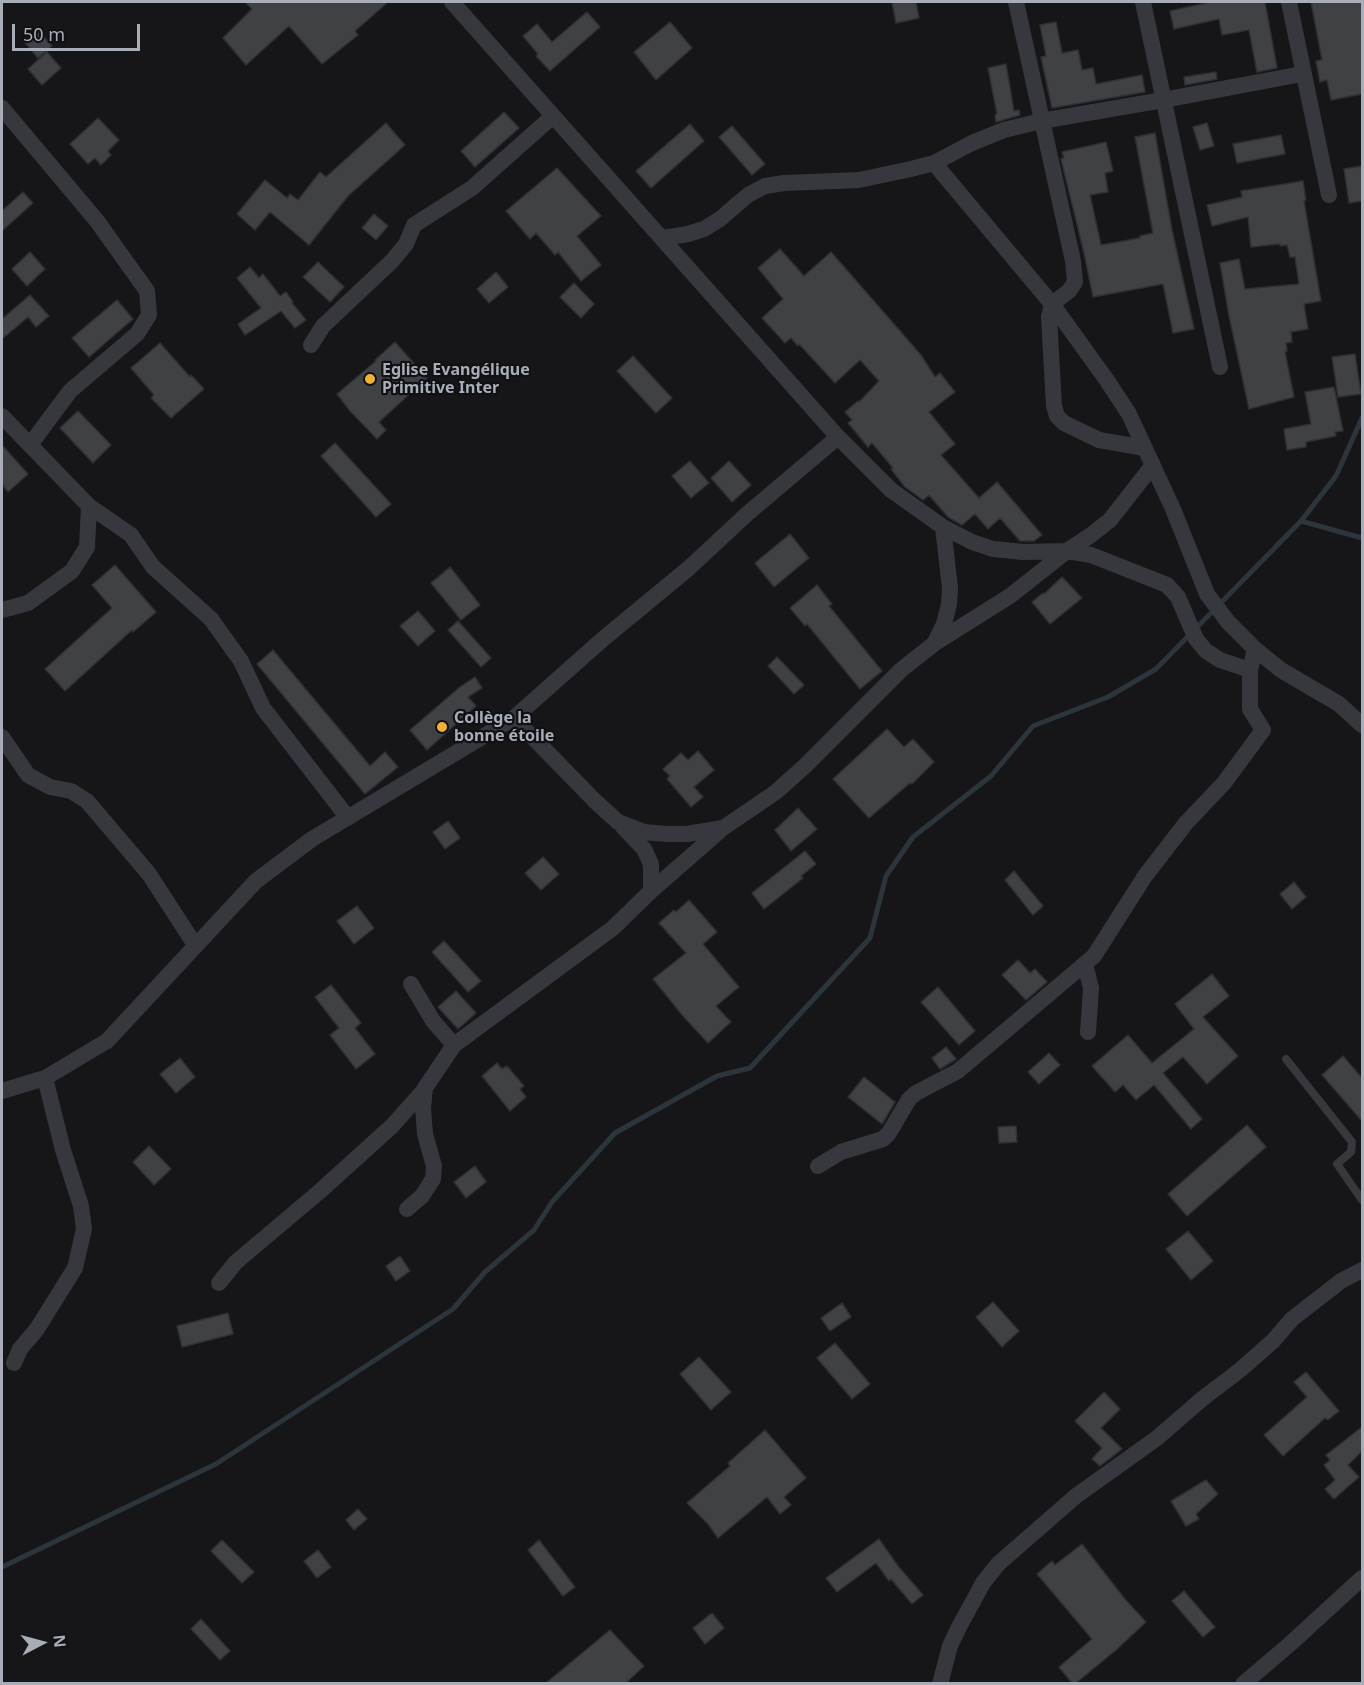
<!DOCTYPE html>
<html>
<head>
<meta charset="utf-8">
<style>
	body { margin:0 }
	#map { position:relative; width:1364px; height:1685px; overflow:hidden; background:#161618; font-family:"Noto Sans",sans-serif }
	canvas { display:block }
	.frame { position:absolute; inset:0; border:3px solid #a8adb8; pointer-events:none }
	.north { position:absolute; left:12px; top:1613px; width:60px; height:60px; -webkit-text-stroke:4px #111113; paint-order:stroke; rotate:84deg; font-size:16px; font-weight:700; line-height:24px; text-align:center; color:#a8adb8 }
	.north::after { content:''; display:block; margin:auto; width:21px; height:27px; background:#a8adb8; clip-path:polygon(50% 0,100% 100%,50% 72%,0 100%) }
	.scale { position:absolute; left:12px; top:24px; width:128px; height:27px; box-sizing:border-box; border:3px solid #a8adb8; border-top:0; padding-left:8px; font-size:18px; line-height:21px; white-space:nowrap; color:#a8adb8; -webkit-text-stroke:4px #111113; paint-order:stroke }
</style>
</head>
<body>
<div id="map">
<canvas width="1364" height="1685"></canvas>
<div class="frame"></div>
<div class="north">N</div>
<div class="scale">50 m</div>
</div>
<script>
const context = document.querySelector('canvas').getContext('2d');
context.lineJoin = 'round';
function poly(rows) {
  const path = new Path2D();
  for (const r of rows) {
    path.moveTo(r[0], r[1]);
    for (let i = 2; i < r.length; i += 2) path.lineTo(r[i], r[i + 1]);
  }
  return path;
}
function strokePath(path, color, width, dash) {
  context.strokeStyle = color;
  context.lineWidth = width;
  context.lineCap = dash ? 'butt' : 'round';
  context.setLineDash(dash || []);
  context.stroke(path);
}
function fill(path, color) {
  context.fillStyle = color;
  context.fill(path, 'evenodd');
}
function drawText(font, color, halo, rows, align = 'center') {
  context.font = font + ' "Noto Sans",sans-serif';
  context.lineWidth = 4.5;
  context.setLineDash([]);
  context.textBaseline = 'middle';
  context.strokeStyle = halo;
  context.fillStyle = color;
  for (const [text, x, y, turn = 0] of rows) {
    context.save();
    context.translate(x, y);
    context.rotate((+turn || 0) * Math.PI / 180);
    context.textAlign = isNaN(turn) ? turn : align;
    if (halo) context.strokeText(text, 0, 0);
    context.fillText(text, 0, 0);
    context.restore();
  }
}
const stream = poly([
	[1301,521,1362,538],
	[2,1567,216,1464,453,1309,485,1272,534,1230,552,1202,615,1133,717,1076,750,1068,870,938,886,876,913,837,991,776,1033,726,1108,697,1156,669,1301,521,1336,476,1362,418]
]);
const building = poly([
	[245,2,388,2,355,31,358,35,322,64,289,26,246,65,223,38,252,9,245,2],
	[892,2,916,2,919,18,896,23,892,2],
	[1211,2,1265,2,1277,68,1257,72,1249,30,1222,35,1219,19,1174,29,1170,11,1211,2],
	[1311,2,1362,2,1362,94,1331,100,1327,80,1320,82,1316,61,1322,60,1311,2],
	[587,12,600,27,550,71,536,56,538,54,523,36,537,24,552,42,587,12],
	[670,22,692,48,656,80,634,52,670,22],
	[1056,22,1062,53,1078,50,1082,70,1093,68,1096,84,1142,75,1145,92,1052,108,1041,57,1046,56,1040,25,1056,22],
	[39,31,52,46,38,58,25,43,39,31],
	[47,52,61,68,42,85,28,69,47,52],
	[1006,64,1014,111,1019,110,1020,115,996,122,995,115,997,114,988,68,1006,64],
	[1216,72,1217,79,1185,85,1184,77,1216,72],
	[504,112,519,128,475,167,461,151,504,112],
	[98,118,119,140,108,151,111,155,101,165,95,158,88,164,70,144,98,118],
	[386,123,405,145,348,196,309,245,270,212,255,230,237,214,265,180,287,198,290,194,298,200,320,172,326,177,386,123],
	[1207,123,1214,146,1200,150,1193,127,1207,123],
	[690,124,704,141,651,188,636,171,690,124],
	[732,126,765,164,752,175,719,137,732,126],
	[1155,133,1172,230,1194,329,1173,333,1163,284,1093,297,1084,253,1061,159,1064,158,1062,152,1106,142,1113,171,1105,173,1108,192,1090,195,1101,245,1140,238,1140,236,1153,233,1135,137,1155,133],
	[1281,135,1285,154,1237,163,1233,144,1281,135],
	[1362,166,1362,201,1349,203,1344,169,1362,166],
	[557,168,601,216,577,236,601,265,581,281,558,252,555,255,536,233,530,239,506,211,557,168],
	[1303,181,1306,200,1304,201,1321,301,1304,304,1308,329,1291,332,1292,342,1286,343,1287,351,1285,352,1294,397,1249,409,1229,316,1220,263,1239,259,1245,289,1299,284,1295,257,1290,257,1287,245,1280,246,1280,244,1251,247,1248,217,1212,226,1207,205,1242,197,1241,191,1303,181],
	[23,192,33,203,2,231,2,211,23,192],
	[374,214,388,226,376,240,362,228,374,214],
	[780,249,804,276,831,252,921,355,935,377,940,373,955,392,929,412,955,444,941,455,979,498,997,482,1042,535,1034,541,1020,541,1000,518,988,529,975,514,962,525,948,517,929,495,923,500,905,487,891,469,893,468,872,443,868,447,848,423,852,420,845,412,858,401,859,402,879,381,860,360,835,383,799,344,798,346,791,338,785,343,762,318,783,299,758,268,780,249],
	[30,252,45,269,27,286,12,269,30,252],
	[318,262,344,287,330,302,303,277,318,262],
	[250,267,259,278,263,274,280,296,286,292,293,302,292,303,306,320,295,328,281,311,245,335,238,324,261,308,237,278,250,267],
	[496,272,508,287,489,303,477,289,496,272],
	[574,283,594,304,581,318,560,297,574,283],
	[30,295,49,316,36,327,28,317,2,339,2,319,30,295],
	[117,300,133,319,89,357,72,338,117,300],
	[395,342,427,378,379,422,386,430,377,439,350,411,337,394,376,361,375,360,395,342],
	[160,343,190,377,191,375,204,389,171,418,151,398,154,395,131,368,160,343],
	[1355,354,1361,394,1338,397,1332,357,1355,354],
	[633,356,672,398,656,413,617,371,633,356],
	[1334,387,1343,431,1335,432,1336,436,1306,442,1306,447,1287,450,1284,429,1311,424,1305,392,1334,387],
	[78,411,111,445,93,463,60,428,78,411],
	[335,443,391,504,376,517,321,456,335,443],
	[2,445,28,474,8,492,2,484,2,445],
	[690,461,709,483,691,498,672,476,690,461],
	[729,461,751,485,732,502,711,478,729,461],
	[790,534,809,558,774,587,755,563,790,534],
	[115,565,156,612,133,632,132,630,65,691,45,669,112,608,92,585,115,565],
	[450,567,480,605,461,620,431,583,450,567],
	[1062,577,1082,598,1050,624,1032,602,1043,593,1044,594,1062,577],
	[817,585,832,604,829,606,882,671,860,689,807,624,805,626,790,608,817,585],
	[418,611,435,631,418,646,400,626,418,611],
	[458,621,491,658,481,667,448,630,458,621],
	[273,650,370,766,385,752,398,767,365,794,257,664,273,650],
	[777,657,804,685,794,694,768,666,777,657],
	[475,677,482,688,468,697,476,706,427,750,410,730,460,687,475,677],
	[887,729,904,747,913,739,934,762,912,784,910,783,869,818,833,779,887,729],
	[698,751,714,770,694,787,703,797,691,807,667,779,670,776,663,769,681,753,688,760,698,751],
	[798,808,817,829,791,851,775,830,798,808],
	[448,821,460,838,445,849,433,832,448,821],
	[805,851,816,864,801,876,803,878,764,909,752,893,805,851],
	[543,857,559,874,541,890,525,873,543,857],
	[1014,871,1043,906,1033,915,1005,880,1014,871],
	[1294,882,1306,897,1292,909,1280,894,1294,882],
	[689,900,717,932,703,944,739,987,716,1006,731,1022,708,1043,683,1016,653,979,686,953,659,923,674,910,676,912,689,900],
	[357,906,374,928,354,944,337,921,357,906],
	[444,941,481,981,468,992,432,952,444,941],
	[1018,960,1030,973,1035,969,1047,982,1026,1000,1002,975,1018,960],
	[1212,974,1229,996,1203,1017,1238,1056,1207,1084,1183,1057,1163,1073,1202,1119,1191,1129,1154,1085,1136,1100,1123,1085,1115,1092,1092,1066,1128,1035,1152,1063,1194,1029,1175,1004,1212,974],
	[331,985,361,1023,355,1028,375,1054,356,1069,330,1035,339,1028,315,997,331,985],
	[938,987,975,1031,959,1045,921,1002,938,987],
	[456,991,476,1013,458,1029,438,1007,456,991],
	[946,1047,956,1059,940,1069,932,1058,946,1047],
	[1049,1053,1060,1065,1039,1084,1028,1072,1049,1053],
	[1343,1056,1362,1078,1362,1121,1322,1075,1343,1056],
	[180,1058,195,1077,176,1093,160,1074,180,1058],
	[497,1063,502,1069,507,1066,524,1086,520,1089,526,1097,510,1111,482,1076,497,1063],
	[864,1077,895,1102,882,1124,848,1097,864,1077],
	[1247,1125,1266,1147,1187,1216,1168,1194,1247,1125],
	[1016,1126,1017,1142,999,1143,998,1127,1016,1126],
	[149,1146,171,1169,154,1185,133,1162,149,1146],
	[475,1166,486,1182,466,1198,454,1182,475,1166],
	[1188,1231,1213,1261,1191,1280,1166,1249,1188,1231],
	[400,1256,410,1271,396,1281,386,1266,400,1256],
	[993,1302,1019,1331,1002,1347,976,1317,993,1302],
	[842,1303,851,1317,830,1331,821,1318,842,1303],
	[228,1313,233,1334,182,1347,177,1326,228,1313],
	[835,1343,870,1384,852,1399,817,1358,835,1343],
	[699,1357,731,1392,711,1410,680,1374,699,1357],
	[1306,1372,1339,1411,1328,1420,1325,1418,1283,1456,1264,1435,1307,1397,1294,1382,1306,1372],
	[1104,1392,1120,1409,1101,1428,1122,1449,1100,1466,1092,1459,1102,1448,1075,1421,1104,1392],
	[1362,1427,1362,1451,1348,1465,1359,1477,1334,1499,1325,1489,1335,1480,1324,1465,1330,1460,1326,1455,1362,1427],
	[765,1430,806,1478,784,1497,791,1505,780,1514,767,1497,718,1538,708,1524,687,1503,730,1466,728,1463,765,1430],
	[1206,1480,1218,1494,1196,1514,1199,1519,1186,1526,1171,1501,1206,1480],
	[358,1509,367,1519,354,1530,346,1520,358,1509],
	[879,1539,898,1566,923,1595,912,1604,891,1579,889,1581,876,1563,837,1592,826,1578,879,1539],
	[222,1540,254,1572,242,1583,211,1551,222,1540],
	[539,1540,575,1587,563,1596,528,1550,539,1540],
	[1082,1544,1124,1598,1146,1622,1116,1650,1076,1683,1072,1683,1059,1667,1092,1639,1037,1574,1052,1561,1055,1565,1082,1544],
	[318,1550,331,1567,317,1578,304,1561,318,1550],
	[1184,1591,1215,1627,1203,1637,1172,1601,1184,1591],
	[712,1613,724,1628,705,1644,693,1628,712,1613],
	[201,1619,230,1651,220,1660,191,1629,201,1619],
	[610,1630,644,1666,626,1683,546,1683,610,1630]
]);
const lane = poly([
	[1286,1059,1352,1142,1351,1152,1337,1164,1362,1200]
]);
const street = poly([
	[1016,2,1073,261,1075,282,1069,291,1052,304,1049,317,1054,406,1057,416,1064,423,1099,440,1145,448],
	[1143,2,1220,367],
	[1289,2,1329,195],
	[2,108,97,221,147,291,149,315,137,334,70,391,30,445],
	[934,163,1052,304,1106,379,1129,414,1173,509,1207,594,1228,622,1255,649,1281,670,1339,704,1362,725],
	[663,238,688,234,704,229,720,219,748,195,765,186,784,183,859,180,911,169,934,163,972,143,1004,130,1041,121,1163,100,1302,74],
	[311,345,323,326,392,261,406,244,414,225,472,188,553,116],
	[2,416,89,506,131,535,153,567,211,619,241,661,263,708,348,818],
	[838,437,891,490,943,527,972,542,993,549,1023,552,1067,551,1091,555,1167,585,1178,597,1196,639,1206,651,1220,660,1250,670],
	[2,610,28,603,72,571,87,547,89,506],
	[935,642,944,624,949,604,950,588,943,527],
	[514,718,595,801,618,822,644,832,667,834,687,834,723,828],
	[2,737,28,775,50,787,71,791,87,801,149,874,195,945],
	[623,827,644,849,651,864,651,891],
	[1085,964,1091,988,1088,1032],
	[411,984,433,1021,454,1045],
	[2,1091,45,1078,107,1041,256,881,312,839,514,718,603,639,689,568,747,514,838,437,452,2],
	[818,1166,841,1152,883,1139,889,1133,909,1099,916,1093,958,1071,1094,956,1145,876,1186,823,1224,783,1263,730,1250,709,1250,670,1255,649],
	[407,1209,422,1196,433,1179,434,1166,425,1134,423,1108,425,1088,454,1045,613,928,651,891,723,828,776,792,806,765,901,670,935,643,1010,596,1067,551,1091,535,1110,520,1153,465],
	[219,1283,236,1262,319,1192,392,1126,425,1089],
	[14,1363,20,1349,37,1329,75,1268,84,1229,81,1206,63,1150,45,1078],
	[940,1684,950,1646,959,1627,983,1583,998,1564,1076,1496,1157,1438,1202,1399,1240,1370,1273,1341,1292,1319,1341,1281,1362,1270],
	[1243,1684,1290,1644,1362,1578]
]);
const markers = [
	[370,379,6,"#f2b134"],
	[442,727,6,"#f2b134"]
];
const poiNames = [
	["Eglise Evangélique",382,370],
	["Primitive Inter",382,388],
	["Collège la",454,718],
	["bonne étoile",454,736]
];
strokePath(stream, '#2c353c', 5);
fill(building, '#404145');
strokePath(building, '#303034', 1.5);
strokePath(lane, '#37383d', 8);
strokePath(street, '#37383d', 16);
for (const [x, y, r, color] of markers) {
  const dot = new Path2D();
  dot.arc(x, y, r, 0, 2 * Math.PI);
  context.fillStyle = color;
  context.fill(dot);
  strokePath(dot, '#111113', 2);
}
drawText('bold 16px', '#a8adb8', '#111113', poiNames, 'left');
</script>
</body>
</html>
